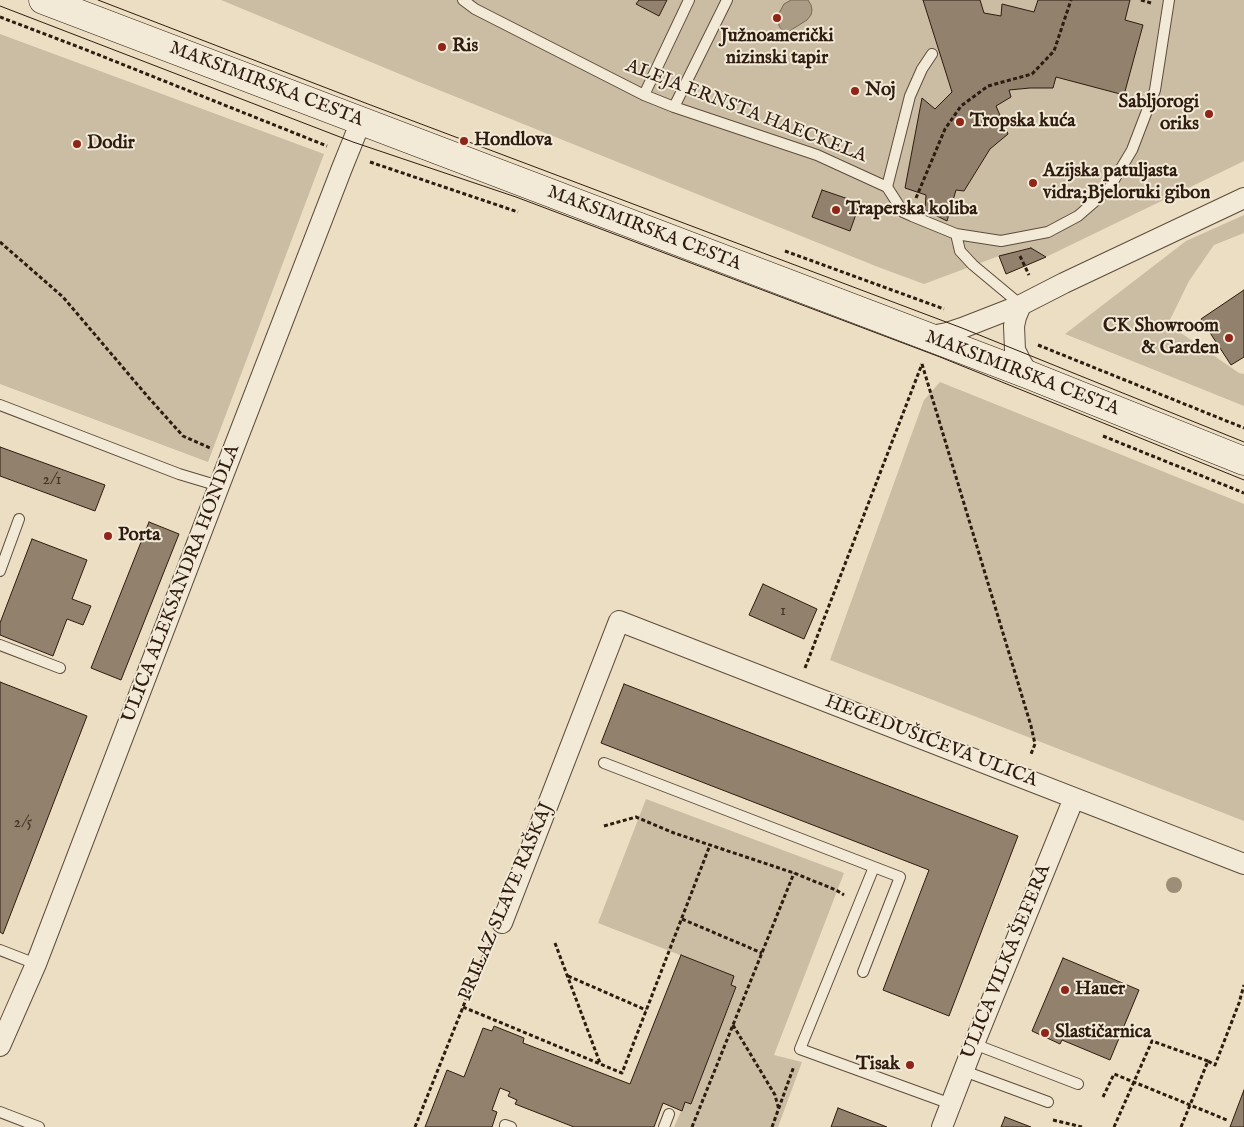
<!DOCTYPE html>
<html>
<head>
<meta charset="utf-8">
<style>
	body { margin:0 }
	canvas { display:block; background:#ebdec2 }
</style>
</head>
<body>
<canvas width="1244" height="1127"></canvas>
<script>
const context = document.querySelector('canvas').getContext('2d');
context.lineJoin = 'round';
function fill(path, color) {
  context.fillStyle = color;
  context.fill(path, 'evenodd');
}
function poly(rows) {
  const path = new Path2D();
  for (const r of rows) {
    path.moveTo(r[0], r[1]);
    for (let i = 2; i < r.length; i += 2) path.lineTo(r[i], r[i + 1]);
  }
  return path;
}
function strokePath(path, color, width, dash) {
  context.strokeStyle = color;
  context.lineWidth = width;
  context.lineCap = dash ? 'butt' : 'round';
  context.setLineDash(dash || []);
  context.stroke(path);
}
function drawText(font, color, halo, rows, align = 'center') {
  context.font = font + ' "IM FELL English",serif';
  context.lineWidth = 4;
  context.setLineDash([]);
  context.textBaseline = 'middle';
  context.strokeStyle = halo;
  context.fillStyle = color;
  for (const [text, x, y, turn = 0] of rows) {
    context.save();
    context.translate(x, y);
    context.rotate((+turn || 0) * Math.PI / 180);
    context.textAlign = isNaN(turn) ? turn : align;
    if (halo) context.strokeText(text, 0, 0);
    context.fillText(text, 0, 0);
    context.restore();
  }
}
const green = poly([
	[221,0,1244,0,1244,161,1046,257,1006,274,999,256,924,284,878,267,419,82],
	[0,34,324,154,208,462,0,384],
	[1244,215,1244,233,1214,245,1189,281,1168,324,1239,373,1244,374,1244,406,1065,334,1186,241],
	[940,382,1244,504,1244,821,830,660,924,400],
	[646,799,844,873,774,1055,802,1062,778,1127,674,1127,685,1102,691,1104,736,988,731,985,734,976,598,923]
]);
const water = poly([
	[791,0,808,0,811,5,812,10,811,15,807,20,788,32,782,30,779,26,778,15,784,4,791,0]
]);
const building = poly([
	[639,0,667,0,659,16,636,4,639,0],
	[923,0,980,0,984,13,1001,16,1002,4,1034,12,1038,0,1130,0,1125,20,1143,25,1124,95,1056,77,1053,88,1030,88,1009,90,1011,97,996,106,1008,134,990,149,964,191,956,190,947,221,925,210,926,195,905,188,922,98,935,109,952,92,923,0],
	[822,190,860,203,850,231,812,217,822,190],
	[1031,248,1046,257,1006,274,999,256,1031,248],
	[1244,290,1244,357,1231,365,1201,319,1244,290],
	[0,447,105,485,95,511,0,476,0,447],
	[149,522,179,534,121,680,91,668,149,522],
	[32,539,87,560,72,599,91,606,83,625,67,619,53,656,0,635,0,623,32,539],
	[763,584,817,609,804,639,749,615,763,584],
	[0,682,87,716,3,934,0,932,0,682],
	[624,684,1018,836,949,1016,883,990,929,870,601,743,624,684],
	[681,955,734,976,731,985,736,987,691,1104,685,1102,682,1111,663,1103,654,1127,574,1127,515,1104,517,1100,508,1096,510,1092,500,1088,492,1110,497,1112,492,1127,425,1127,447,1070,464,1077,483,1028,492,1031,494,1026,524,1038,523,1043,630,1084,681,955],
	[1063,958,1139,990,1110,1060,1062,1040,1060,1044,1032,1031,1063,958],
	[1244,1090,1244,1127,1230,1127,1244,1090],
	[838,1108,887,1127,831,1127,838,1108],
	[1005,1117,1031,1127,1001,1127,1005,1117]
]);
const path = poly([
	[1141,0,1151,3],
	[0,17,84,49,327,146],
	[370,162,518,212],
	[916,198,945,129,961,106,988,86,1032,74,1054,51,1071,0],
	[0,242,63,297,148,397,183,436,210,448],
	[785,251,944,309],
	[1020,256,1029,275],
	[1038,345,1244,428],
	[922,364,1031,726,1035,744,1031,754],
	[1103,436,1244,493],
	[805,668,922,364],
	[604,826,636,817,674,833,794,873,836,890,844,895],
	[682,919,762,953],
	[555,943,600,1063],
	[568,976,646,1010],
	[463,1007,622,1073,710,845],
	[733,1025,775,1095,779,1110],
	[1103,1097,1114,1074,1227,1120],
	[1053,1120,1082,1127],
	[415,1127,485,952,491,943],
	[692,1127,794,873],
	[772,1127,794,1066],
	[1114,1127,1152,1041,1208,1061],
	[1181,1127,1208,1061,1215,1065,1239,1003,1244,985]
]);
const service = poly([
	[463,0,475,9,644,95,674,107,817,155,887,187,903,212,912,216,956,234,1001,241,1048,232,1078,216,1108,190,1132,150,1155,90,1169,0],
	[644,95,689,0],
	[674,107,727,0],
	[887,187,910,96,922,69,932,54],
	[956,234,960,251,973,265,1021,305],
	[0,405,179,474,219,486],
	[0,571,19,519],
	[0,645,60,668],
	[604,763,874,867,800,1049,951,1104],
	[0,950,36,964],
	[863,972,900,877,874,867],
	[974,1044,1078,1084],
	[964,1071,1048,1102],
	[0,1112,39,1127],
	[505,1127,505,1125,511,1127],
	[664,1127,669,1114]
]);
const minor = poly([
	[1021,305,1016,317,1014,326,1015,350,1021,362,1029,375],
	[926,337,947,333,962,328,1021,305,1064,283,1244,198],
	[502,923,619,621,1244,864],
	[0,1046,36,964,219,486,342,168,361,121],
	[942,1127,974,1044,1074,798]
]);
const secondary = poly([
	[43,0,1029,375,1244,461]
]);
const tram = poly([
	[98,0,368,104,962,328,1244,442],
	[0,6,353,142,516,197,940,357,1244,480]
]);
const trees = [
	[1174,885]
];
const markers = [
	[777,18,5,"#8f2418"],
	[442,47,5,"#8f2418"],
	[855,91,5,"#8f2418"],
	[1209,114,5,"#8f2418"],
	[960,122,5,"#8f2418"],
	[464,141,5,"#8f2418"],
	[77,144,5,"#8f2418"],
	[1033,183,5,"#8f2418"],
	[836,210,5,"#8f2418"],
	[1229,338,5,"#8f2418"],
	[108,536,5,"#8f2418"],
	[1065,990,5,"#8f2418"],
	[1045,1033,5,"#8f2418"],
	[910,1065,5,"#8f2418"]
];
const numberNames = [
	["2/1",52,481],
	["1",783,612],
	["2/5",23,824]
];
const poiNames = [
	["Južnoamerički",777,37,"center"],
	["nizinski tapir",777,59,"center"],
	["Ris",452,47],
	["Noj",865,91],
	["Sabljorogi",1199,103,"right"],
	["oriks",1199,125,"right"],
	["Tropska kuća",970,122],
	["Hondlova",474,141],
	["Dodir",87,144],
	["Azijska patuljasta",1043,172],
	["vidra;Bjeloruki gibon",1043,194],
	["Traperska koliba",846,210],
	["CK Showroom",1219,327,"right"],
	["& Garden",1219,349,"right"],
	["Porta",118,536],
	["Hauer",1075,990],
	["Slastičarnica",1055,1033],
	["Tisak",900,1065,"right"]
];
const streetNames = [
	["MAKSIMIRSKA CESTA",266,85,21],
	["ALEJA ERNSTA HAECKELA",746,112,21],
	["MAKSIMIRSKA CESTA",644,229,21],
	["MAKSIMIRSKA CESTA",1022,374,21],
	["ULICA ALEKSANDRA HONDLA",182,584,-69],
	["HEGEDUŠIĆEVA ULICA",931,742,21],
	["PRILAZ SLAVE RAŠKAJ",507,902,-67],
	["ULICA VILKA ŠEFERA",1007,962,-68]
];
fill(green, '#cbbda4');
fill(water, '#ab9c85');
strokePath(water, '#796956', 1);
fill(building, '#91816d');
strokePath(building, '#2f1c10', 1);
strokePath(service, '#5e4c3c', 12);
strokePath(minor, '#5e4c3c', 22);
strokePath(secondary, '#2f1c10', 29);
strokePath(path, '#2f1c10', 3, [4, 2.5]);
strokePath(service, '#f2ead7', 10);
strokePath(minor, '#f2ead7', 20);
strokePath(secondary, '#f2ead7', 28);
strokePath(tram, '#2f1c10', 1);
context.fillStyle = '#9d8e78';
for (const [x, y] of trees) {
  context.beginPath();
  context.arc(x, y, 8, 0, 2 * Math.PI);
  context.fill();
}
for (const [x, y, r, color] of markers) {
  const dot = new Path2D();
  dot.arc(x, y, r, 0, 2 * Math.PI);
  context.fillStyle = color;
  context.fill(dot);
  strokePath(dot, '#f2ead7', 2);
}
drawText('16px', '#483527', null, numberNames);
drawText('bold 19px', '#2f1c10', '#f2ead7', poiNames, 'left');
drawText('19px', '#2f1c10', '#f2ead7', streetNames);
</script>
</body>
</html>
